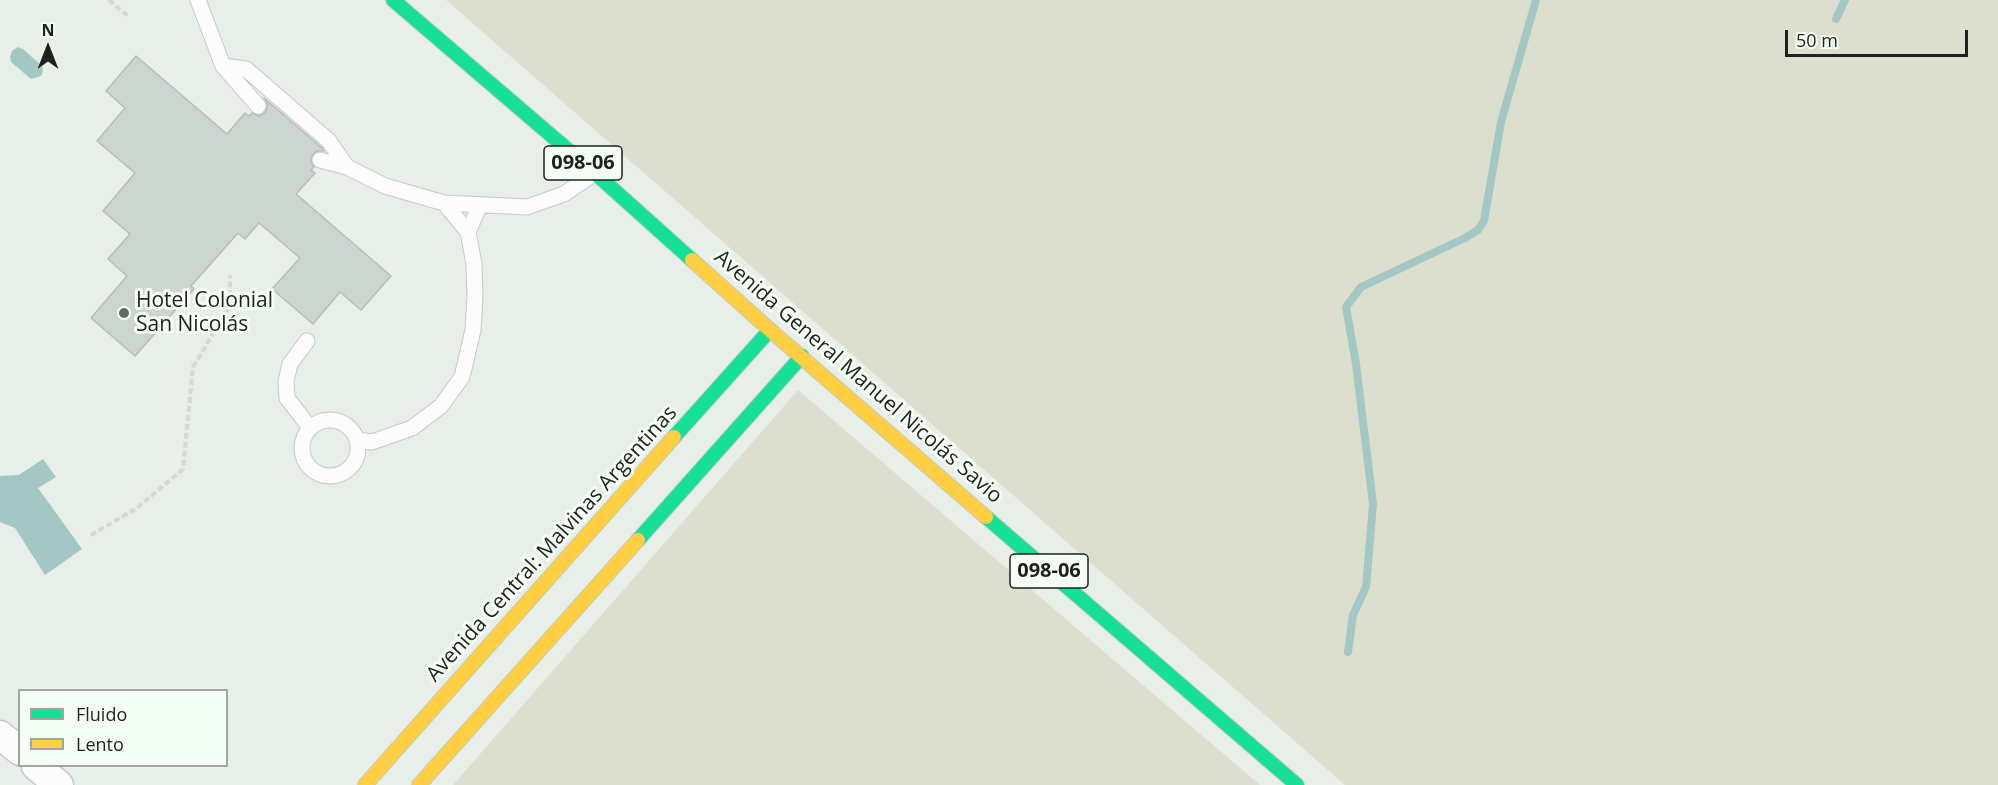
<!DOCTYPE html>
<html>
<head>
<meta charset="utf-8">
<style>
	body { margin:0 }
	#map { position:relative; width:1998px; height:785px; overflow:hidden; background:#e8eee8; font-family:"Open Sans",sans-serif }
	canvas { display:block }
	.legend { position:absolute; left:18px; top:689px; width:210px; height:78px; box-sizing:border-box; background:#f3fff5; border:2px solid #9da79f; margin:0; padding:8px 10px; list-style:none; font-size:18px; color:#1d221e }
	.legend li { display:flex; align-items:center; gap:12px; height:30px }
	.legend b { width:30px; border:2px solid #9da79f }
	.north { position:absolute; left:18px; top:18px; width:60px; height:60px; -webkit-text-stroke:4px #f3fff5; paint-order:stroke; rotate:0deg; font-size:16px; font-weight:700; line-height:24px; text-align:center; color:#1d221e }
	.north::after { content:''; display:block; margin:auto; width:21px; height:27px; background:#1d221e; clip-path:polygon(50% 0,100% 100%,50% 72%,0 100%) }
	.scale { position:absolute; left:1785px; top:30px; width:183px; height:27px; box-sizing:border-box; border:3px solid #1d221e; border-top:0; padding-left:8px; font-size:18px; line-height:21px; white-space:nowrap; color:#1d221e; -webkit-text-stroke:4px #f3fff5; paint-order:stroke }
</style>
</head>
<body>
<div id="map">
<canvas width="1998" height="785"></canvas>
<ul class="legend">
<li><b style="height:8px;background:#16e098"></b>Fluido</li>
<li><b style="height:8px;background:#ffcf43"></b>Lento</li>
</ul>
<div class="north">N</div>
<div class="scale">50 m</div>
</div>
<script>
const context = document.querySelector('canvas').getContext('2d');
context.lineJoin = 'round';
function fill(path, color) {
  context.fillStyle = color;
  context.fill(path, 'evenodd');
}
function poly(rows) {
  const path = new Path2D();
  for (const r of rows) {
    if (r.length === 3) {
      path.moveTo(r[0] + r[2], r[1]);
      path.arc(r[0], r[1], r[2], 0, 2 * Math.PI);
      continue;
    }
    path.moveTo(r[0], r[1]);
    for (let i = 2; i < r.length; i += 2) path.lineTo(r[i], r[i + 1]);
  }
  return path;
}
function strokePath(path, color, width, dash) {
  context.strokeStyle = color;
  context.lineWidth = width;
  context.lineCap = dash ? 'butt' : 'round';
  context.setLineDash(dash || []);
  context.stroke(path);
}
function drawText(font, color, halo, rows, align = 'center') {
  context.font = font + ' "Open Sans",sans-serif';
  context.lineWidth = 6;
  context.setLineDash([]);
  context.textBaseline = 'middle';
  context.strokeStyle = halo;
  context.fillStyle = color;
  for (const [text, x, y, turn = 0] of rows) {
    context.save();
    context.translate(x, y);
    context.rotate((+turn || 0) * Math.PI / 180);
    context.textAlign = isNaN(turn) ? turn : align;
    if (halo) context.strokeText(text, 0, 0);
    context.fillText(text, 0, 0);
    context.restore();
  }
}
const green = poly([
	[446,0,1998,0,1998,785,1345,785],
	[798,390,895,473,1260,785,453,785]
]);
const water = poly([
	[18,47,23,49,42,66,43,71,41,76,31,79,11,62,10,57,12,51],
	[43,459,56,477,38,488,82,549,45,575,15,528,0,522,0,476,19,475]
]);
const stream = poly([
	[1836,19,1845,0],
	[1348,652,1353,615,1366,587,1373,504,1356,364,1346,307,1361,287,1465,238,1478,230,1484,221,1501,122,1536,0]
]);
const building = poly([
	[136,56,227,134,245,113,249,116,252,113,259,116,265,113,268,105,264,98,322,148,324,151,317,151,311,157,311,162,314,167,311,170,315,173,296,194,391,276,361,310,340,292,313,324,272,289,300,258,259,223,245,239,238,233,191,286,194,289,135,356,91,318,127,276,108,259,130,234,103,211,135,173,97,141,125,108,106,91,136,56]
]);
const path = poly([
	[109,0,129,17],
	[91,535,137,508,183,469,193,367,230,306,230,275]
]);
const lane = poly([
	[198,0,223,66,246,69,329,141,347,167,385,186,444,203,527,207,564,194,595,173],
	[223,66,258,106],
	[320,160,347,167],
	[468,232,480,205],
	[307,341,290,364,286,381,287,398,310,428],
	[330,448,28],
	[357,440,372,442,412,428,441,406,462,377,473,330,475,296,474,264,468,232,444,203]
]);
const street = poly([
	[0,735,20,751],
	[36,766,59,785]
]);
const fast = poly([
	[393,0,595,173,692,260],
	[674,437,770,330],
	[986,517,1297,785],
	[638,540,802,356]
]);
const slow = poly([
	[692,260,770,330,986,517],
	[365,785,674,437],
	[419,785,638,540]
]);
const markers = [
	[124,313,6,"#646965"]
];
const shields = [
	[583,163,78],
	[1049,571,78]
];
const shieldNames = [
	["098-06",583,163],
	["098-06",1049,571]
];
const poiNames = [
	["Hotel Colonial",136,301],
	["San Nicolás",136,325]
];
const streetNames = [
	["Avenida General Manuel Nicolás Savio",858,377,41],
	["Avenida Central: Malvinas Argentinas",552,544,-48]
];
fill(green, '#dddfce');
fill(water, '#a3c7c4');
strokePath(stream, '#a3c7c4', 8);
fill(building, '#cbd6d0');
strokePath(building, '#b7bcb9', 1.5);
strokePath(lane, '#c4cac5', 17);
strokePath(street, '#c4cac5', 31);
strokePath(fast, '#c4cac5', 16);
strokePath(slow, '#c4cac5', 16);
strokePath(path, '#d5d8d6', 4, [6, 3]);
strokePath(lane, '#fcfcfc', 15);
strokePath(street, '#fcfcfc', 28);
strokePath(fast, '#16e098', 14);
strokePath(slow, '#ffcf43', 14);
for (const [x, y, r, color] of markers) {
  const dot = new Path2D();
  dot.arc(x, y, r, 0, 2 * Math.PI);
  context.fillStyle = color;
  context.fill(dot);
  strokePath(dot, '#f3fff5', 2);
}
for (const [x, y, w] of shields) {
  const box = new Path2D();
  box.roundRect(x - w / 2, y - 17, w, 34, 4.5);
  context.fillStyle = '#f3fff5';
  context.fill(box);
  strokePath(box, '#1d221e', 1.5);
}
drawText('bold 20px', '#1d221e', null, shieldNames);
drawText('21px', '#1d221e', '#f3fff5', poiNames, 'left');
drawText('21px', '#1d221e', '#f3fff5', streetNames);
</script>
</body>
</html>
